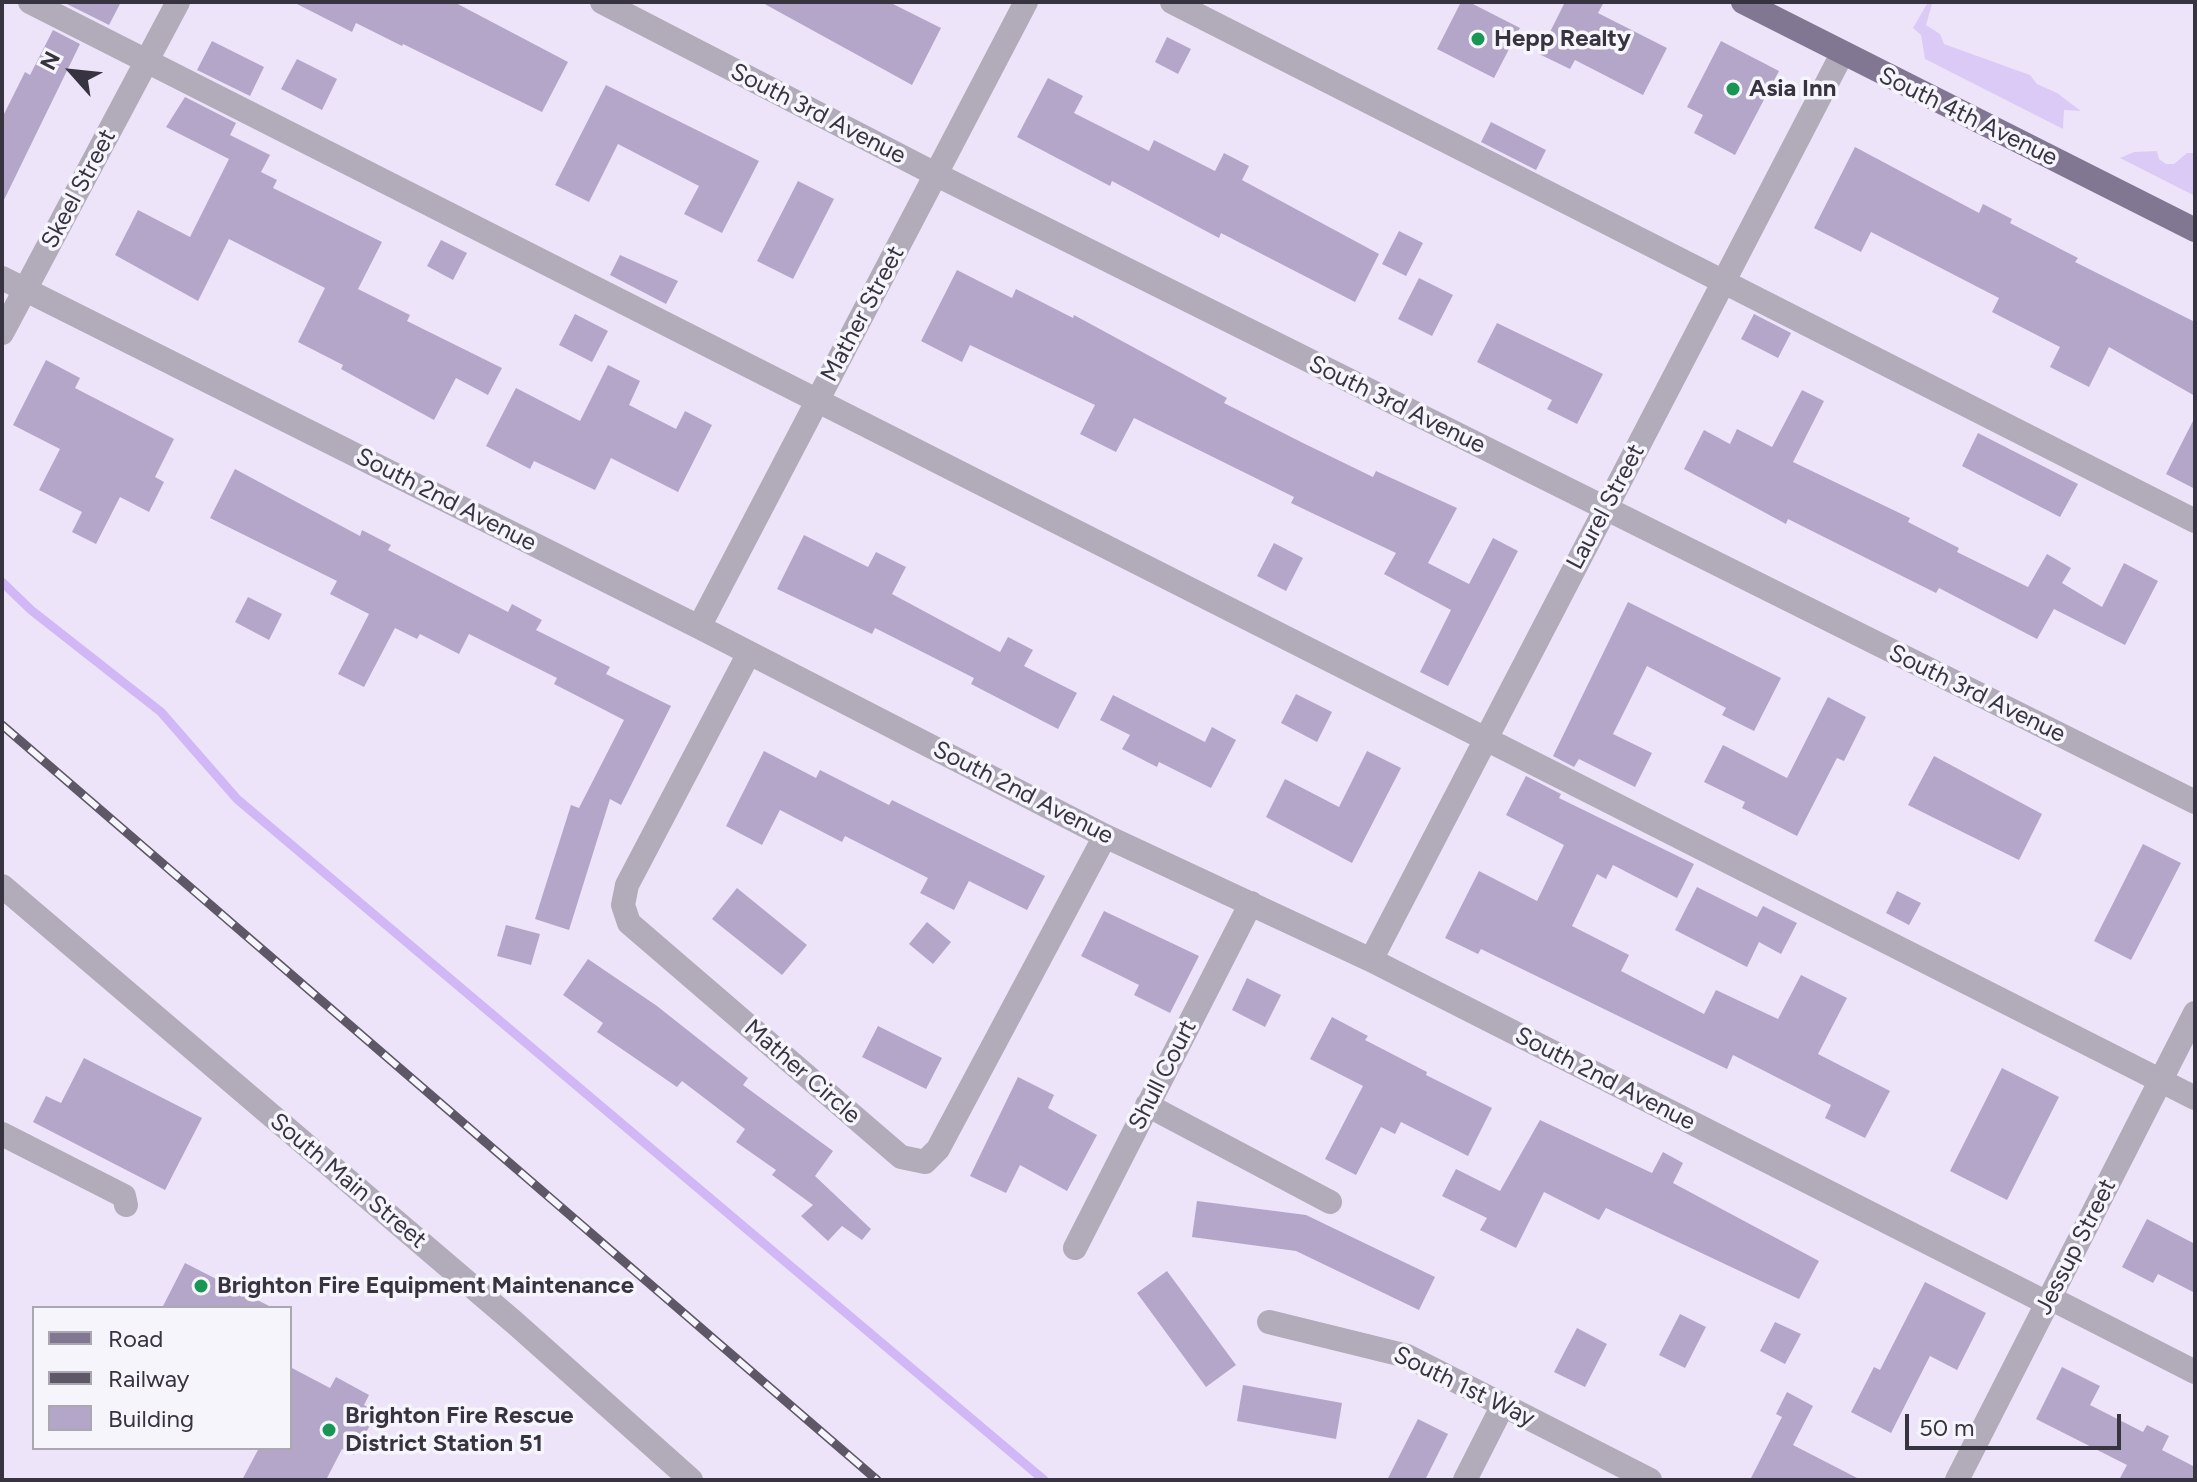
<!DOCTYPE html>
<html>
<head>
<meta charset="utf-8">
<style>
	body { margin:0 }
	#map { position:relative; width:2197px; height:1482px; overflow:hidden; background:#ede4fa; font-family:Figtree,sans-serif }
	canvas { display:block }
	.frame { position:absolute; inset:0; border:4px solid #383341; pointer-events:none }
	.legend { position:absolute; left:32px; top:1306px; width:260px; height:144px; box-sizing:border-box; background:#f7f5fc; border:2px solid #aba7b1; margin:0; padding:10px 14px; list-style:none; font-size:24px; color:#383341 }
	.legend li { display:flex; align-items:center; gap:16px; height:40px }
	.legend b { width:40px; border:2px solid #aba7b1 }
	.north { position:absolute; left:32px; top:32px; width:80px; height:80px; -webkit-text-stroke:6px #f7f5fc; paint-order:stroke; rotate:297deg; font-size:22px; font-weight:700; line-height:32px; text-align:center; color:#383341 }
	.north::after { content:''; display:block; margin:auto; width:28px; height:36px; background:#383341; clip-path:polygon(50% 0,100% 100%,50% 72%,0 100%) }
	.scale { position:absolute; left:1905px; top:1414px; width:216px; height:36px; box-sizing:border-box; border:4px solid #383341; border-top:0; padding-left:10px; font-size:24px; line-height:28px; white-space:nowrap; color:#383341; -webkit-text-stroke:6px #f7f5fc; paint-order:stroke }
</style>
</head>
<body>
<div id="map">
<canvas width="2197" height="1482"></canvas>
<div class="frame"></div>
<ul class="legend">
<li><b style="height:10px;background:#827792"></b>Road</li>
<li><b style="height:10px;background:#5d5767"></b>Railway</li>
<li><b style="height:22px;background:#b4a6c8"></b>Building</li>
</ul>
<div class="north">N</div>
<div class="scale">50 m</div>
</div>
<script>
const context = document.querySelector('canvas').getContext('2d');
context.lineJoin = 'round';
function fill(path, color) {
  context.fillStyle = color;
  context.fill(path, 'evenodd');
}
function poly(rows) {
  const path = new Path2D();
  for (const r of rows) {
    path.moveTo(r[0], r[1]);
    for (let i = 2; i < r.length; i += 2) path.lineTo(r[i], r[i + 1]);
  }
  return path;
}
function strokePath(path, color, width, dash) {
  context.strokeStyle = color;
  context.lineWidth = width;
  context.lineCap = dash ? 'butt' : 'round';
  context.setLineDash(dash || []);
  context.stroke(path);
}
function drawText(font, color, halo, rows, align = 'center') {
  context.font = font + ' Figtree,sans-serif';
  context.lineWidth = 7;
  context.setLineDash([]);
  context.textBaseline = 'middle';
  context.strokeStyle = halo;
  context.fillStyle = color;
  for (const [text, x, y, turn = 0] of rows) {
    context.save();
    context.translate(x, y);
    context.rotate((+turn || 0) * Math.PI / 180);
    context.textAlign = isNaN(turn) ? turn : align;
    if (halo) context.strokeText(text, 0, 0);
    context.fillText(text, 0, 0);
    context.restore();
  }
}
const green = poly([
	[1928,2,1932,4,1926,25,1940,34,1944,44,2030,75,2037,84,2057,93,2081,111,2064,110,2063,129,1925,59,1921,35,1913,28],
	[2157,151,2159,159,2166,164,2174,164,2187,153,2195,153,2195,196,2120,158,2134,152]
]);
const stream = poly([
	[2,582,31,610,161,712,237,799,1044,1480]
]);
const building = poly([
	[63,2,121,2,109,25],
	[293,2,454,2,568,62,542,112,403,44,402,46,356,23,352,32],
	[761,2,889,2,941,28,912,85],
	[1461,2,1469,2,1520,28,1494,78,1437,49],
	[1565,2,1604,2,1598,13,1667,48,1643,95,1575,60,1570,69,1539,54],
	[53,30,80,44,2,204,2,118,25,72,30,75],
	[1167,37,1191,49,1178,74,1155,62],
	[212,41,264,67,250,96,197,70],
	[1721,41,1779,71,1735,155,1694,133,1703,115,1687,107],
	[297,59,337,79,322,110,281,89],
	[1048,78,1083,96,1074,113,1149,151,1154,140,1215,171,1224,153,1249,166,1242,180,1379,254,1355,302,1221,233,1219,238,1112,181,1110,186,1017,137],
	[606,85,759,161,722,233,684,214,699,186,618,144,589,202,555,185],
	[185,97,236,123,230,135,270,155,261,172,277,180,273,188,382,242,358,289,410,315,407,321,502,368,488,395,456,378,434,420,341,369,343,365,298,342,325,288,229,239,198,301,115,255,138,210,190,237,229,159,166,127],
	[1491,122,1546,150,1536,170,1481,142],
	[1855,147,1979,213,1983,204,2012,219,2010,223,2078,258,2075,262,2195,322,2195,396,2109,347,2089,387,2050,367,2060,347,1992,312,1999,298,1871,232,1861,252,1814,228],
	[798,181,834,199,793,279,757,261],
	[1399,231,1423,243,1406,276,1382,264],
	[441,240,467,253,453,280,427,266],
	[620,255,678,281,666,304,610,275],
	[957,270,1012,298,1016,289,1073,318,1074,315,1227,398,1224,403,1303,443,1373,477,1376,471,1457,508,1428,563,1469,584,1493,538,1518,551,1448,686,1420,672,1451,610,1384,574,1396,553,1291,503,1294,497,1134,418,1116,452,1080,434,1095,405,970,345,962,362,921,341],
	[1419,278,1453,295,1432,336,1398,319],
	[575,314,608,331,592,362,559,345],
	[1754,314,1791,333,1778,358,1741,339],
	[1497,323,1603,374,1577,424,1547,409,1552,400,1477,362],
	[46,360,80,378,75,388,174,439,155,477,164,482,149,512,120,497,96,544,72,532,82,512,39,490,60,449,13,425],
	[608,365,640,381,629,405,676,429,685,411,712,425,678,492,611,458,595,490,534,461,530,469,486,446,516,388,580,421],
	[1802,390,1824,401,1793,462,1910,518,1908,522,1959,548,1957,552,2028,587,2047,554,2071,568,2062,583,2102,607,2124,563,2158,581,2125,645,2054,609,2037,639,1939,588,1936,593,1788,519,1786,524,1684,469,1704,430,1730,444,1737,429,1772,447],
	[2195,417,2195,489,2166,474],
	[1978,433,2078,484,2060,517,1962,466],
	[235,469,360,536,362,530,391,545,388,550,508,612,512,604,542,620,536,630,610,667,606,674,671,706,621,805,610,799,569,930,535,919,571,805,579,808,624,720,554,684,557,678,469,634,459,654,420,634,417,639,395,628,364,687,338,674,369,614,330,594,337,581,210,518],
	[804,535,868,567,876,552,906,567,892,594,1000,652,1008,637,1033,650,1024,666,1077,693,1058,729,971,684,974,678,875,628,872,634,777,589],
	[1274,543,1303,558,1286,591,1257,576],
	[248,597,282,614,269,640,235,622],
	[1628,602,1781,678,1754,731,1722,715,1726,708,1647,666,1613,734,1652,753,1635,787,1579,759,1574,767,1553,756],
	[1296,694,1332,712,1317,742,1281,723],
	[1113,695,1205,742,1212,727,1236,740,1211,788,1159,762,1157,767,1122,749,1130,735,1100,720],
	[1828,697,1866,717,1844,761,1837,758,1797,836,1742,808,1745,802,1704,782,1723,745,1787,778],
	[764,751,816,778,820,770,889,805,892,800,1045,876,1027,910,969,881,954,910,920,893,928,878,845,836,842,842,780,810,762,845,726,826],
	[1367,751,1401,768,1352,863,1266,817,1285,779,1339,807],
	[1934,756,2042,814,2019,860,1908,805],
	[1526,776,1561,794,1559,798,1694,864,1677,898,1613,865,1606,879,1597,874,1572,926,1629,955,1621,971,1704,1014,1716,990,1778,1019,1801,975,1847,998,1818,1054,1890,1091,1865,1138,1825,1118,1831,1105,1733,1055,1727,1069,1481,949,1478,954,1445,938,1479,871,1537,901,1564,845,1506,815],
	[2143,844,2181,863,2131,960,2094,941],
	[1697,887,1757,917,1763,906,1797,923,1781,954,1759,942,1747,967,1675,930],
	[737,888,807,945,782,975,712,919],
	[1897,891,1921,903,1909,925,1886,913],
	[1104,911,1199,956,1170,1013,1134,995,1139,985,1081,956],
	[927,922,951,942,933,964,909,944],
	[506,925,540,934,531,965,497,956],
	[588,959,657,1006,748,1078,743,1085,833,1151,815,1176,871,1229,862,1240,842,1226,828,1241,801,1216,813,1205,772,1175,776,1170,736,1142,745,1129,682,1081,677,1087,597,1032,603,1023,563,995],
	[1247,978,1281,995,1265,1027,1232,1010],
	[1332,1017,1368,1036,1365,1040,1427,1072,1426,1075,1492,1108,1468,1156,1401,1122,1395,1134,1381,1127,1356,1175,1325,1159,1363,1086,1310,1059],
	[878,1026,942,1058,926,1089,862,1057],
	[84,1058,202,1118,165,1190,33,1122,46,1096,61,1103],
	[2002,1068,2059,1097,2007,1200,1950,1171],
	[1018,1077,1054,1095,1048,1108,1097,1135,1067,1191,1020,1165,1006,1193,970,1176],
	[1540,1120,1652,1173,1663,1152,1683,1163,1673,1183,1819,1261,1799,1299,1606,1208,1599,1220,1544,1192,1516,1248,1480,1230,1487,1218,1442,1196,1456,1169,1500,1191],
	[1197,1201,1306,1215,1435,1277,1419,1310,1296,1251,1192,1237],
	[2147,1219,2195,1244,2195,1293,2158,1274,2153,1283,2122,1267],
	[185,1263,273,1308,162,1308],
	[1167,1271,1236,1365,1206,1387,1137,1293],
	[1925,1282,1986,1313,1957,1370,1930,1356,1891,1433,1851,1412,1874,1367,1880,1370],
	[1680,1314,1706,1327,1685,1368,1659,1355],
	[1775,1322,1801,1334,1785,1364,1760,1351],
	[1577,1328,1607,1344,1585,1387,1554,1372],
	[290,1367,330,1388,336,1377,369,1395,364,1405,377,1412,354,1455,342,1449,326,1480,242,1480,259,1448,290,1448],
	[2062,1367,2100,1386,2090,1405,2143,1432,2147,1425,2169,1436,2162,1450,2195,1467,2195,1480,2119,1480,2127,1465,2036,1419],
	[1243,1385,1342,1403,1336,1439,1237,1421],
	[1787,1392,1813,1406,1793,1445,1861,1480,1750,1480,1782,1417,1776,1414],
	[1418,1419,1448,1434,1425,1480,1387,1480]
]);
const minor = poly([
	[30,2,2195,1098],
	[602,2,937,175,2195,802],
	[1172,2,2195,521],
	[2,278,699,627,1105,836,1371,960,2047,1303],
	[2,333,178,2],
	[699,627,1026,2],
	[749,653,627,885,623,905,629,923,901,1157,925,1162,938,1149,1105,836],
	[2,886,515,1323,691,1480],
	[1371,960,1842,54],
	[1147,1105,1330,1202],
	[2,1134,124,1196,126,1205],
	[1075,1248,1251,903],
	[2050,1298,2195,1372],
	[1269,1322,1407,1356,1650,1480],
	[1465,1480,1503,1405],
	[1957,1480,2195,1013]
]);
const major = poly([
	[1743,2,2195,230]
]);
const rail = poly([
	[2,725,877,1480]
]);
const markers = [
	[1478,39,8,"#199653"],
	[1733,89,8,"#199653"],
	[201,1286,8,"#199653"],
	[329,1430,8,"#199653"]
];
const poiNames = [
	["Hepp Realty",1494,39],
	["Asia Inn",1749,89],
	["Brighton Fire Equipment Maintenance",217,1286],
	["Brighton Fire Rescue",345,1416],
	["District Station 51",345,1444]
];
const streetNames = [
	["South 3rd Avenue",818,114,27],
	["South 4th Avenue",1968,117,26],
	["Skeel Street",79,189,-62],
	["Mather Street",863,314,-62],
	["South 3rd Avenue",1397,405,26],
	["South 2nd Avenue",446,500,27],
	["Laurel Street",1606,507,-62],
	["South 3rd Avenue",1977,694,26],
	["South 2nd Avenue",1023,793,27],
	["Mather Circle",802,1072,41],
	["Shull Court",1163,1075,-63],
	["South 2nd Avenue",1605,1079,27],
	["South Main Street",348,1181,40],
	["Jessup Street",2076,1247,-63],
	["South 1st Way",1464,1387,26]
];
fill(green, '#dccaf6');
strokePath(stream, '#d1b7f6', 9);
fill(building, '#b4a6c8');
strokePath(minor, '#b1abba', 24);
strokePath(major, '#827792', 24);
strokePath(rail, '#5d5767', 9);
strokePath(rail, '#f7f5fc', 6, [18]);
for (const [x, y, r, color] of markers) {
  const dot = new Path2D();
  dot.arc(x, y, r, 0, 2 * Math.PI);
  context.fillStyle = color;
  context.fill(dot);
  strokePath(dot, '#f7f5fc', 3);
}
drawText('bold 24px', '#383341', '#f7f5fc', poiNames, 'left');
drawText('24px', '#383341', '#f7f5fc', streetNames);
</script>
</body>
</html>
